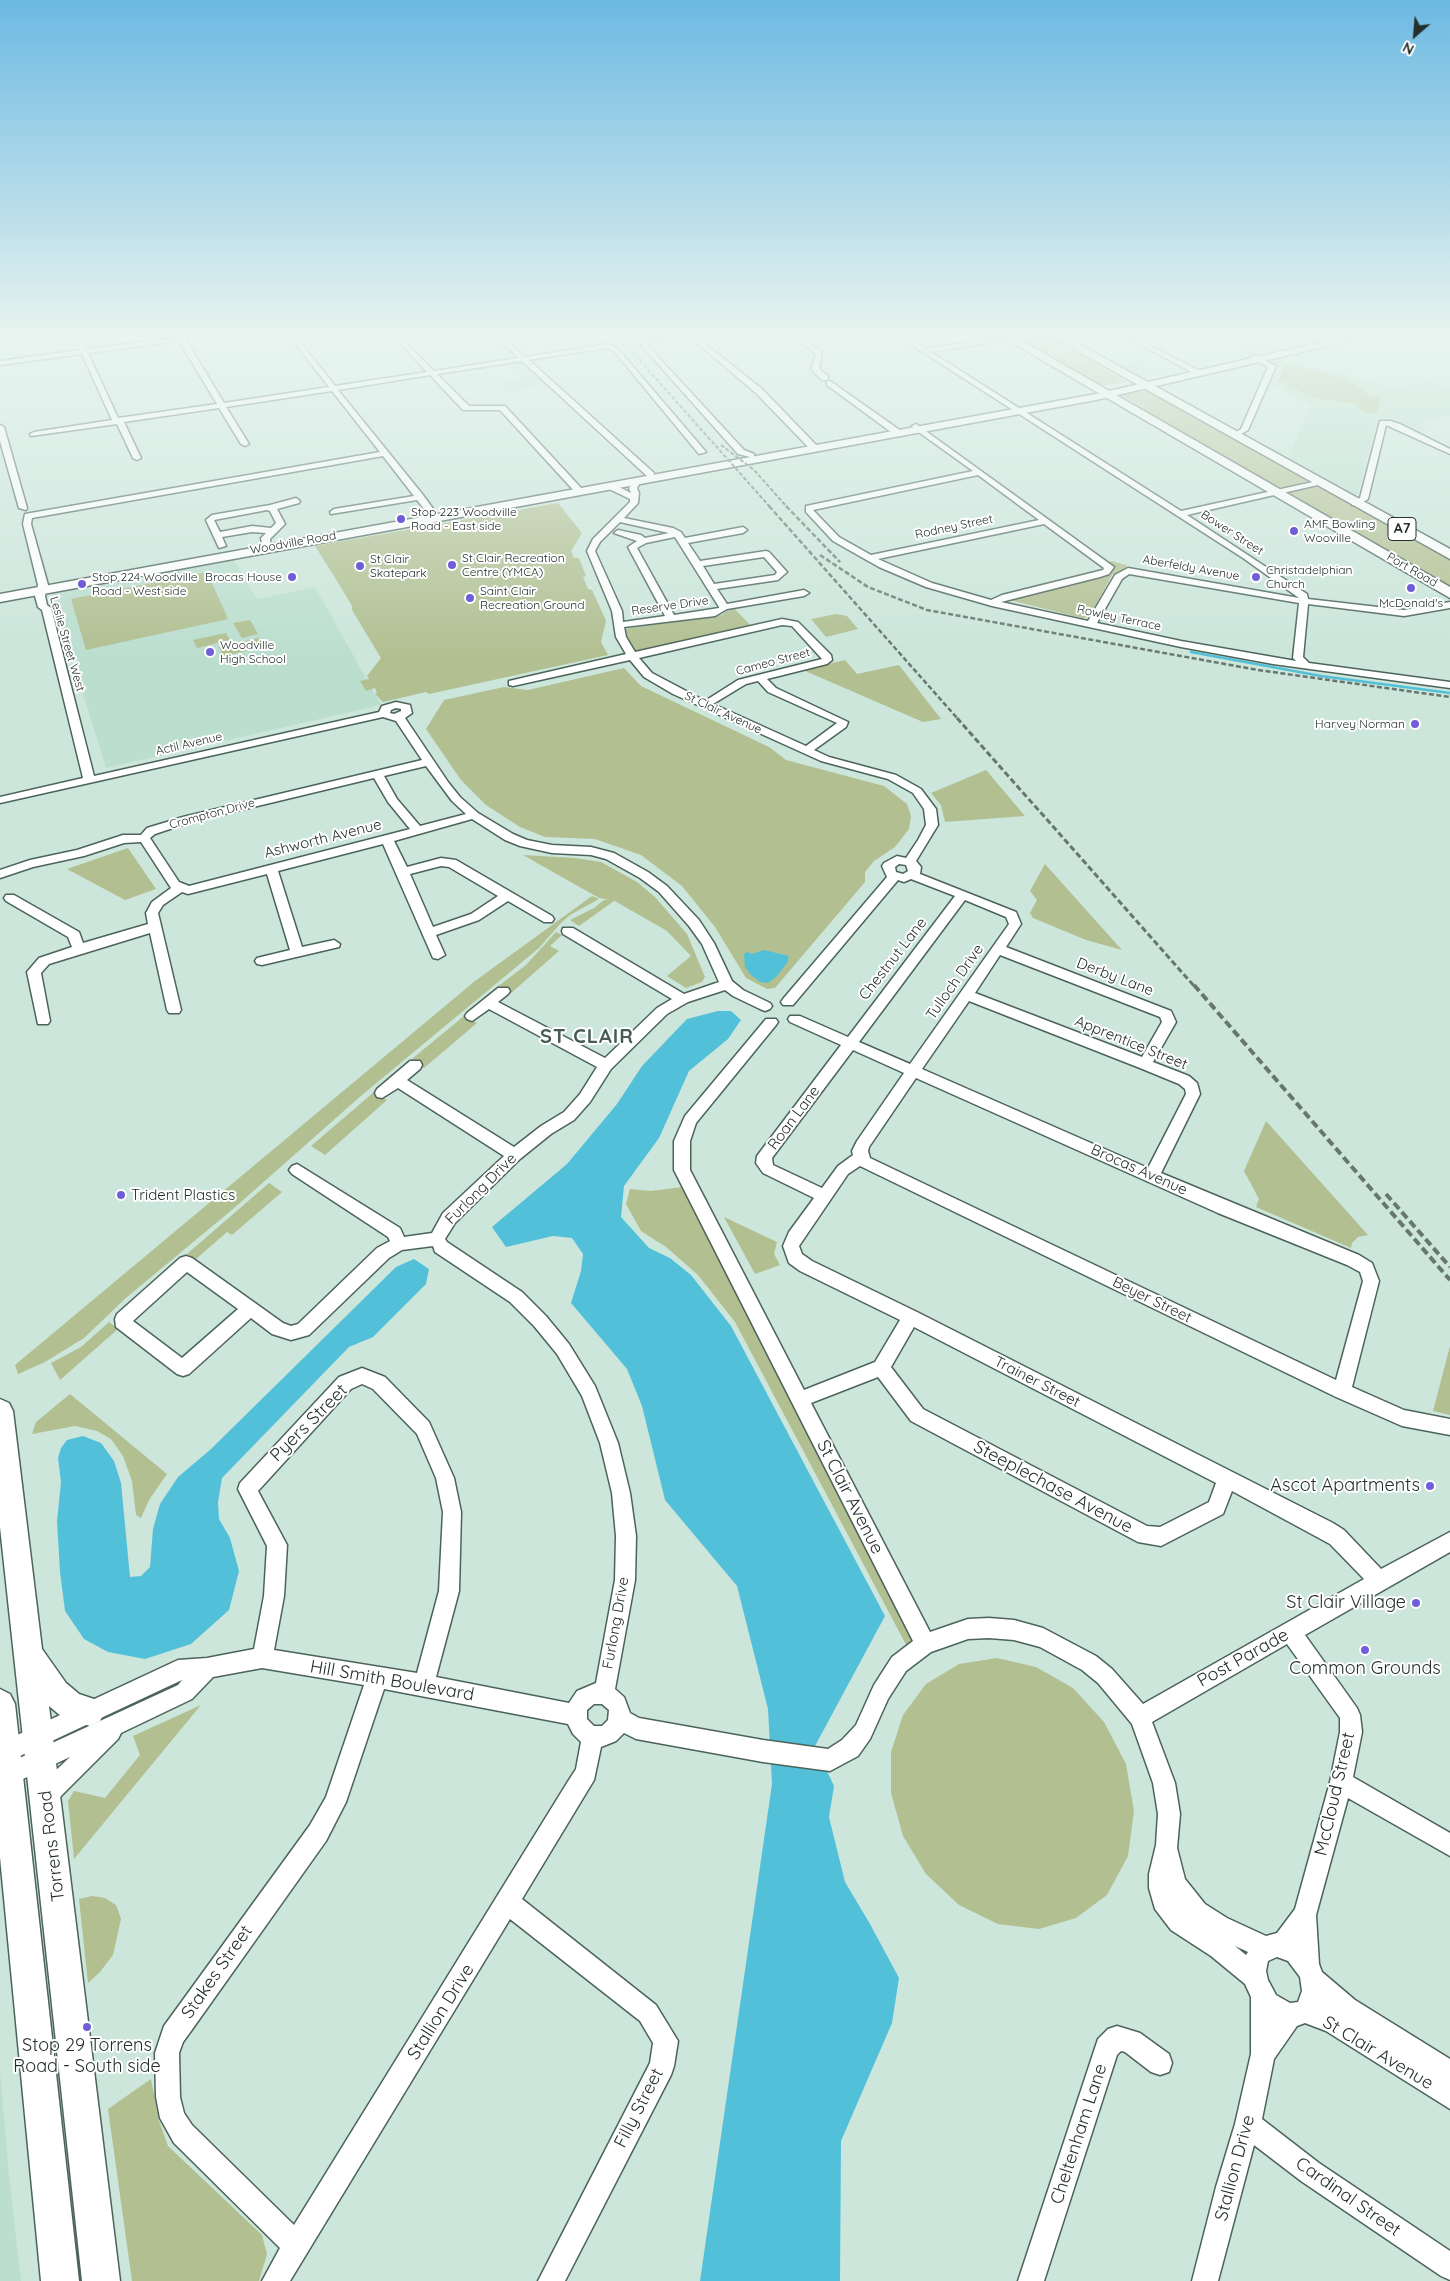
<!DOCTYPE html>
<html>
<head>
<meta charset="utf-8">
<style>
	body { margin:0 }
	#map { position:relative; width:1450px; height:2281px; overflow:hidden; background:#cce6db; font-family:Quicksand,sans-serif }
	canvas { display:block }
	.north { position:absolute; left:1390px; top:10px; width:50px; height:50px; -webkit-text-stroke:4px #fff; paint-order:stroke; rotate:207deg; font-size:14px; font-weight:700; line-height:20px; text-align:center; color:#242e2a }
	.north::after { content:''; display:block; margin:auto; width:18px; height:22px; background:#242e2a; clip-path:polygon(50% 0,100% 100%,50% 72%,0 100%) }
</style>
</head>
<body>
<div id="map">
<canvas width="1450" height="2281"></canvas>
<div class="north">N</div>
</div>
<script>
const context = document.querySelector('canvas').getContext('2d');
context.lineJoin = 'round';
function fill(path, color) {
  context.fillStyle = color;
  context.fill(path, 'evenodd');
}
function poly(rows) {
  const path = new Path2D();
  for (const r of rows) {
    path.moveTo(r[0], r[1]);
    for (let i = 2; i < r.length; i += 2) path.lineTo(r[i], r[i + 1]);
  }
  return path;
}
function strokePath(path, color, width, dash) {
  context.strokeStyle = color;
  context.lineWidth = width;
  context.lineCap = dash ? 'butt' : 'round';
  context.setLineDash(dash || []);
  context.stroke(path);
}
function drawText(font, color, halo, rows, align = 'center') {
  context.font = font + ' Quicksand,sans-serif';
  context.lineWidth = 4;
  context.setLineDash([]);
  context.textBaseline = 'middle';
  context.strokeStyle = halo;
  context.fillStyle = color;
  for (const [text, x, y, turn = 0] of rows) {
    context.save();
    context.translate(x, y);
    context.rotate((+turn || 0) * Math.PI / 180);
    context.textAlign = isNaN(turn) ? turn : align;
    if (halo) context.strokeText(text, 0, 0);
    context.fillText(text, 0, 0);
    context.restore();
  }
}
const built = poly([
	[1218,338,1325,338,1255,354],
	[1282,357,1389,386,1401,387,1427,381,1450,389,1450,417,1445,416,1425,422,1423,435,1389,419,1378,417,1358,494,1355,494,1289,457,1310,405,1270,384,1277,365,1266,360],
	[521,362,546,384,546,385,507,392,498,383,520,378,506,364],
	[1142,362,1157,370,1165,375,1141,376,1120,366],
	[234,560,257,599,315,587,381,705,106,768,52,594],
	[0,2071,8,2166,21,2281,0,2281]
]);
const green = poly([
	[1018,338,1050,338,1127,382,1102,386],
	[1286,364,1346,378,1371,396,1381,397,1377,414,1364,412,1355,404,1316,398,1285,385,1286,382,1278,381],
	[1146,391,1308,480,1308,481,1283,488,1275,486,1160,419,1122,395],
	[1313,486,1321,487,1450,560,1450,586,1287,492],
	[558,503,582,533,571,551,574,558,579,558,586,576,583,577,588,589,592,590,603,614,606,621,601,642,608,655,429,694,426,692,383,702,375,694,377,693,375,688,366,691,360,681,369,679,367,676,381,658,352,610,352,606,342,589,315,546],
	[1111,561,1127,565,1125,569,1112,575,1089,617,1082,618,1009,600,1106,576,1113,570,1109,562],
	[207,572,228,619,86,650,71,599],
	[735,609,751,626,634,653,626,644,624,629,722,615,727,611],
	[836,614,847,616,858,629,826,637,811,619],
	[250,620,258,634,242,638,233,623],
	[226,633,230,640,197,648,193,640],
	[258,638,263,647,223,656,219,647],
	[845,660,857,674,899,665,941,719,923,722,803,670],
	[624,668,641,686,769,747,786,760,884,786,907,804,911,816,909,829,895,847,874,861,865,872,865,882,775,988,767,989,746,978,715,927,682,886,641,855,595,839,545,837,520,827,486,805,461,780,426,729,444,700,504,687,528,690],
	[986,770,1025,816,945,822,941,805,931,793],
	[128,848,156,889,125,900,67,869],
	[523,855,575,858,601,862,637,882,655,897,687,934,705,977,702,982,686,988,667,976,691,956,667,931,613,900,614,901,579,926,570,920,594,908,604,900,609,900,599,898],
	[1045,864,1122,950,1086,940,1033,918,1030,913,1037,900,1030,891],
	[592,896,599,899,570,915,561,923,539,948,362,1095,233,1209,127,1297,84,1338,45,1362,18,1374,15,1365,475,981],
	[556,932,562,935,550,946,559,951,510,994,497,987,526,965],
	[464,1016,477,1023,424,1068,413,1062,401,1068],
	[374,1092,387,1100,325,1155,311,1146],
	[1266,1121,1368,1235,1358,1237,1352,1243,1351,1248,1256,1207,1259,1199,1244,1171],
	[269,1183,282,1192,232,1235,227,1232,196,1259,187,1254],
	[690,1186,925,1644,911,1654,735,1322,698,1275,666,1247,641,1231,626,1204,630,1189,651,1191],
	[724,1217,777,1242,774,1254,780,1265,755,1274],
	[109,1322,118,1329,60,1380,51,1363,81,1347],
	[1450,1346,1450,1415,1433,1411],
	[70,1394,167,1474,149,1500,141,1518,136,1515,132,1481,123,1456,111,1439,97,1431,75,1426,32,1434,36,1422],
	[997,1658,1036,1667,1073,1688,1104,1722,1126,1764,1134,1811,1128,1856,1107,1895,1076,1918,1039,1929,998,1924,959,1905,926,1874,903,1836,891,1793,891,1752,903,1715,926,1684,959,1664],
	[201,1705,74,1859,68,1801,74,1791,105,1798,140,1755,133,1736],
	[92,1896,105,1898,116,1905,121,1919,113,1955,100,1972,88,1983,79,1899],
	[151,2079,159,2121,168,2146,262,2235,267,2254,259,2281,132,2281,108,2109]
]);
const water = poly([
	[764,950,789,956,787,963,777,976,768,983,760,982,751,975,745,967,744,954,747,952,752,954],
	[718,1011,731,1011,741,1020,728,1039,689,1071,659,1138,624,1186,621,1217,649,1248,670,1258,691,1275,731,1326,885,1616,815,1746,834,1786,829,1817,845,1882,870,1924,899,1978,892,2023,841,2141,840,2281,700,2281,772,1784,768,1709,737,1586,665,1500,642,1406,627,1369,571,1303,581,1271,583,1254,572,1238,553,1236,506,1247,492,1227,567,1164,617,1104,642,1066,687,1019],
	[414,1259,429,1269,426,1284,373,1337,349,1347,222,1478,218,1502,219,1519,230,1538,239,1571,229,1610,191,1644,145,1659,108,1652,84,1639,65,1611,60,1572,57,1521,61,1482,58,1458,61,1448,67,1440,83,1436,101,1443,114,1461,121,1483,130,1577,141,1576,150,1567,153,1529,160,1504,178,1477,211,1449,396,1267]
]);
const stream = poly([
	[1191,652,1321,676,1450,693]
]);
const minor = poly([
	[75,338,81,338,87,349,174,338,189,338,186,340,224,403,329,387,291,338,297,338,335,386,427,372,395,338,401,338,434,371,518,358,498,338,504,338,525,357,608,344,618,349,706,452,699,454,614,351,607,348,529,360,654,473,654,477,648,477,522,361,437,374,469,406,505,406,582,489,582,493,576,493,500,410,463,410,430,375,338,390,423,495,439,517,438,519,432,519,417,500,331,514,330,512,334,509,414,496,383,456,32,518,31,524,48,585,45,596,47,605,51,608,94,776,379,712,382,706,396,702,410,705,412,713,405,718,448,782,460,797,478,813,513,834,527,840,552,845,591,847,614,853,648,872,667,886,699,920,714,943,732,981,743,990,770,1003,772,1006,770,1009,765,1011,760,1009,733,996,725,990,688,1002,667,1014,611,1069,590,1102,574,1120,551,1134,520,1159,455,1223,445,1239,447,1242,522,1292,546,1316,569,1344,595,1386,618,1443,630,1493,636,1536,635,1580,615,1689,624,1697,630,1713,639,1718,763,1740,828,1749,842,1740,856,1725,874,1685,892,1657,913,1641,674,1170,674,1141,685,1116,766,1019,776,1019,778,1022,776,1025,696,1123,690,1141,690,1170,804,1390,875,1362,900,1320,800,1271,789,1263,783,1246,789,1232,814,1198,763,1173,756,1163,757,1156,841,1045,790,1022,788,1019,790,1016,800,1016,848,1037,955,896,911,879,904,882,898,880,793,1005,783,1005,781,1002,783,999,887,877,882,866,884,863,897,856,906,858,918,840,926,825,924,809,913,793,888,779,821,761,673,694,644,677,630,660,513,686,509,685,509,681,626,654,616,637,612,611,587,551,593,539,630,502,630,499,607,488,607,484,613,484,631,493,629,488,633,481,640,479,641,481,637,488,639,493,638,503,624,518,673,528,681,532,685,538,743,527,747,530,743,533,688,543,700,561,766,551,769,552,787,572,778,580,717,589,727,604,804,590,809,593,804,596,727,609,715,616,624,627,626,637,635,652,782,619,798,622,831,655,832,660,827,664,767,679,776,688,848,722,846,727,814,750,829,757,896,775,921,789,936,809,938,825,916,861,921,867,920,874,1016,912,1021,924,1006,947,1171,1011,1176,1022,1153,1062,1189,1076,1197,1083,1200,1094,1161,1173,1359,1255,1372,1263,1379,1281,1352,1387,1404,1410,1450,1419,1450,1435,1402,1426,1336,1397,860,1166,848,1174,799,1246,802,1254,812,1261,917,1312,1333,1523,1344,1530,1381,1569,1450,1532,1450,1552,1305,1635,1357,1708,1360,1715,1362,1732,1353,1777,1450,1833,1450,1856,1348,1798,1316,1915,1319,1964,1322,1972,1355,2000,1450,2059,1450,2109,1326,2031,1305,2023,1297,2026,1274,2059,1262,2119,1319,2163,1450,2251,1450,2280,1441,2276,1301,2181,1254,2145,1218,2281,1192,2281,1216,2187,1235,2124,1251,2054,1251,1997,1245,1984,1211,1956,1171,1930,1155,1909,1149,1888,1149,1874,1156,1845,1158,1814,1153,1783,1132,1724,1098,1683,1082,1670,1040,1647,1014,1640,989,1638,968,1639,931,1652,906,1671,888,1699,870,1739,858,1756,830,1771,763,1762,636,1739,624,1733,616,1741,601,1747,594,1780,522,1899,656,2005,678,2041,674,2066,671,2075,565,2281,538,2281,650,2063,653,2043,640,2021,510,1919,290,2281,262,2281,280,2248,174,2143,160,2118,156,2097,155,2053,164,2026,310,1825,326,1797,364,1685,262,1668,213,1677,192,1699,121,1733,118,1739,54,1803,46,1806,38,1803,35,1795,38,1787,70,1757,8,1786,0,1782,0,1767,178,1685,182,1680,5,1763,0,1761,0,1743,178,1660,207,1658,254,1649,264,1596,267,1546,238,1489,240,1483,339,1377,362,1368,385,1377,429,1422,454,1478,461,1512,459,1591,436,1677,569,1703,577,1691,596,1683,615,1580,616,1536,612,1493,600,1443,582,1396,557,1354,534,1326,510,1302,435,1252,433,1246,402,1250,389,1258,309,1335,291,1340,272,1334,251,1318,189,1374,183,1376,177,1374,116,1327,115,1319,117,1314,180,1258,186,1256,192,1258,283,1323,291,1326,298,1324,377,1248,390,1241,388,1237,292,1174,289,1170,292,1166,297,1164,400,1228,404,1237,432,1233,443,1213,504,1156,398,1088,382,1098,377,1097,375,1093,377,1089,410,1061,420,1061,422,1065,420,1069,407,1080,514,1147,541,1126,564,1112,580,1094,597,1067,489,1009,472,1021,467,1019,465,1016,467,1013,498,988,508,988,510,991,508,994,498,1002,605,1058,657,1008,672,999,563,934,562,931,563,928,573,928,684,994,719,982,702,944,689,926,659,892,640,878,606,859,591,855,552,853,520,846,505,840,472,819,394,841,407,867,441,858,456,860,552,916,554,919,552,922,544,922,508,901,479,920,436,935,445,955,438,959,433,958,383,844,278,871,302,947,334,940,340,944,339,947,262,965,257,964,255,961,257,958,290,950,267,874,188,894,182,892,163,905,158,913,181,1010,179,1013,169,1013,167,1010,150,933,49,964,41,973,50,1021,48,1024,38,1024,27,972,39,958,72,947,68,937,6,901,4,898,6,895,14,895,79,932,83,943,148,924,146,913,152,902,171,888,141,842,124,843,84,856,33,867,0,878,0,870,30,860,77,850,123,835,141,835,147,828,183,817,422,760,396,721,383,717,0,803,0,797,83,778,42,610,38,607,35,596,38,585,23,524,25,514,380,452,332,391,226,407,249,444,245,446,241,444,219,408,124,422,141,458,137,460,133,458,117,424,31,436,30,434,34,432,112,420,82,354,0,365,0,361,80,350,75,338],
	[179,341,217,404,118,418,88,353,179,341],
	[620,522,669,533,645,538,641,535,618,530,614,533,637,541,628,547,665,616,623,622,622,611,595,551,600,542,620,522],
	[675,537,719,607,719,608,674,615,637,548,646,543,675,537],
	[764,557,777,572,775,575,714,584,703,566,764,557],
	[782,625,792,626,822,659,738,680,705,701,652,673,639,658,782,625],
	[758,681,768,692,837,723,806,746,713,704,746,684,758,681],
	[396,708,401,709,401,711,394,714,390,713,391,710,396,708],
	[426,766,452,801,466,814,420,826,397,799,384,776,426,766],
	[374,778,388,802,410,829,189,886,179,882,150,838,155,834,191,822,374,778],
	[899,864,906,865,908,871,903,874,896,872,895,867,899,864],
	[441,866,449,867,498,896,471,914,433,927,410,874,441,866],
	[965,900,1006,917,1009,924,910,1064,859,1042,965,900],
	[1000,955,1160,1017,1162,1022,1142,1057,975,993,1000,955],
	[969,1001,1140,1068,1179,1084,1185,1089,1186,1094,1148,1168,922,1069,969,1001],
	[853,1050,904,1073,857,1141,852,1151,853,1155,838,1166,822,1188,773,1165,772,1158,853,1050],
	[916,1078,1218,1213,1347,1265,1360,1272,1363,1281,1336,1380,870,1158,868,1151,869,1147,916,1078],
	[187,1272,238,1309,182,1358,133,1321,187,1272],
	[914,1327,1216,1483,1209,1502,1160,1527,1147,1526,923,1409,891,1367,914,1327],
	[878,1377,911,1421,1138,1542,1161,1546,1223,1514,1232,1491,1330,1544,1364,1579,1143,1704,1112,1669,1096,1656,1043,1628,1014,1620,989,1618,968,1619,930,1632,811,1403,878,1377],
	[362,1384,373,1389,417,1434,436,1478,443,1512,439,1591,417,1673,274,1650,284,1596,287,1545,258,1491,351,1389,362,1384],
	[1287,1644,1340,1718,1340,1732,1330,1782,1295,1909,1277,1933,1266,1936,1227,1918,1205,1904,1185,1879,1177,1848,1180,1814,1175,1783,1152,1722,1287,1644],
	[384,1689,568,1724,573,1734,581,1742,576,1769,567,1783,294,2225,192,2125,184,2113,180,2097,179,2053,183,2042,191,2031,326,1841,346,1802,384,1689],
	[594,1704,602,1704,609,1710,608,1720,602,1726,594,1726,587,1719,587,1710,594,1704],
	[1235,1946,1248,1952,1246,1955,1235,1946],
	[1277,1957,1288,1961,1300,1977,1302,1991,1298,2002,1290,2003,1276,1995,1268,1980,1266,1971,1268,1961,1277,1957],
	[659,338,672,338,648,343,648,346,744,450,754,454,754,458,738,454,642,346,643,341,659,338],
	[691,338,698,338,762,389,818,447,818,451,812,451,756,393,691,338],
	[796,338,803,338,822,352,819,369,828,376,828,380,822,380,811,369,816,354,796,338],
	[901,338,908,338,926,349,994,338,1007,338,1004,340,931,352,1181,511,1322,480,1322,484,1187,515,1307,594,1308,599,1404,610,1450,602,1450,608,1404,616,1308,604,1303,657,1309,663,1450,682,1450,688,1273,664,1181,647,992,606,926,587,879,567,833,541,806,512,806,506,973,471,913,428,912,426,916,424,1114,567,1109,574,1100,577,1001,602,1088,621,1115,575,1128,568,1299,598,1243,558,901,338],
	[978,475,1039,520,871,555,839,537,813,510,978,475],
	[1044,524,1104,568,1103,570,1002,595,991,600,932,583,878,559,1044,524],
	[1129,574,1299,603,1293,658,1296,661,1181,641,1097,623,1122,579,1129,574],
	[1128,338,1135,338,1204,373,1197,375,1128,338],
	[1253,355,1276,366,1248,430,1236,437,1232,435,1241,429,1268,367,1251,358,1251,356,1253,355],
	[830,381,901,431,901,435,895,435,827,385,827,381,830,381],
	[1380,421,1390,421,1400,424,1450,449,1450,454,1386,425,1368,499,1358,505,1352,505,1352,501,1360,498,1380,421],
	[0,425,4,427,27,508,26,510,19,508,0,441,0,425],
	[296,498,300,501,299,503,277,509,285,524,270,539,271,548,267,551,263,548,261,538,266,533,252,532,222,537,226,546,219,548,206,520,212,515,270,505,296,498],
	[267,510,270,511,276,523,271,528,252,526,220,532,214,520,267,510],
	[1117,2026,1140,2033,1169,2054,1172,2063,1169,2072,1160,2075,1151,2072,1125,2052,1121,2051,1117,2055,1044,2281,1018,2281,1095,2048,1098,2039,1108,2029,1117,2026]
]);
const secondary = poly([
	[1339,338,1355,338,1350,341,1096,400,0,602,0,594,1096,394,1339,338],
	[0,1399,9,1403,13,1411,42,1649,66,1683,79,1694,100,1701,105,1711,100,1721,90,1726,62,1717,49,1706,120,2281,82,2281,0,1527,0,1399],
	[0,1689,10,1694,15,1704,79,2281,41,2281,0,1857,0,1689]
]);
const trunk = poly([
	[1004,338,1017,338,1450,587,1450,598,1004,338],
	[1054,338,1068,338,1450,549,1450,559,1054,338]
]);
const railFar3 = poly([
	[620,338,770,507],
	[721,445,754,470,787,507]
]);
const railFar2 = poly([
	[769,506,958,719],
	[786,506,840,562],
	[820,555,868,587,927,610,1258,670,1450,697]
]);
const railFar1 = poly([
	[957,718,1195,987]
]);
const rail = poly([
	[1194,985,1450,1280],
	[1386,1194,1450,1267]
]);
const markers = [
	[401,519,5,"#705ed8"],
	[1294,531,5,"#705ed8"],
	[452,565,5,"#705ed8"],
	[360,566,5,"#705ed8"],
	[292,577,5,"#705ed8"],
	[1256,577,5,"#705ed8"],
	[82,584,5,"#705ed8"],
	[1411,588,5,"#705ed8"],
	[470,598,5,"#705ed8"],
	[210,652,5,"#705ed8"],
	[1415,724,5,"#705ed8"],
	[121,1195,5,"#705ed8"],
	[1430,1486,5,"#705ed8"],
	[1416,1603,5,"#705ed8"],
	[1365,1650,5,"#705ed8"],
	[87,2027,5,"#705ed8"]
];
const farPoinames = [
	["Stop 223 Woodville",411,512],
	["Road - East side",411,526],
	["AMF Bowling",1304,524],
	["Wooville",1304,538],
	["St Clair Recreation",462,558],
	["Centre (YMCA)",462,572],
	["St Clair",370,559],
	["Skatepark",370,573],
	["Christadelphian",1266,570],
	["Church",1266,584],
	["Stop 224 Woodville",92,577],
	["Road - West side",92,591],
	["Brocas House",282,577,"right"],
	["Saint Clair",480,591],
	["Recreation Ground",480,605],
	["McDonald's",1411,603,"center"],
	["Woodville",220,645],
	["High School",220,659],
	["Harvey Norman",1405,724,"right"]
];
const farStreetnames = [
	["Rodney Street",954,527,-12],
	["Bower Street",1232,533,33],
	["Woodville Road",293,543,-10],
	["Aberfeldy Avenue",1191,568,10],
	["Port Road",1412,570,30],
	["Reserve Drive",670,606,-8],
	["Rowley Terrace",1119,618,12],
	["Leslie Street West",67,644,74],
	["Cameo Street",773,662,-15],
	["St Clair Avenue",723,713,25],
	["Actil Avenue",189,744,-13],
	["Crompton Drive",212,814,-15]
];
const shields = [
	[1402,529,28]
];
const shieldNames = [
	["A7",1402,529]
];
const streetNames = [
	["Ashworth Avenue",323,839,-14],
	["Chestnut Lane",893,959,-52],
	["Derby Lane",1115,977,21],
	["Tulloch Drive",955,982,-55],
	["Apprentice Street",1131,1043,22],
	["Roan Lane",794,1118,-53],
	["Brocas Avenue",1139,1170,24],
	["Furlong Drive",481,1189,-45],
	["Beyer Street",1152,1300,26],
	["Trainer Street",1037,1382,27],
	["Furlong Drive",616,1623,-80]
];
const poiNames = [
	["Trident Plastics",131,1195]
];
const nearStreetnames = [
	["Pyers Street",309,1423,-45],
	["Steeplechase Avenue",1053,1487,28],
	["St Clair Avenue",850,1497,63],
	["Post Parade",1243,1658,-29],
	["Hill Smith Boulevard",392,1681,10],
	["McCloud Street",1335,1794,-77],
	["Torrens Road",52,1846,-97],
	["Stakes Street",217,1972,-55],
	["Stallion Drive",441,2012,-58],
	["St Clair Avenue",1378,2053,31],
	["Filly Street",639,2108,-63],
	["Cheltenham Lane",1079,2134,-72],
	["Stallion Drive",1235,2168,-75],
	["Cardinal Street",1348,2197,35]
];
const nearPoinames = [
	["Ascot Apartments",1420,1486],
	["St Clair Village",1406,1603],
	["Common Grounds",1365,1669,"center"],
	["Stop 29 Torrens",87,2046,"center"],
	["Road - South side",87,2067,"center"]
];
const districtNames = [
	["ST CLAIR",587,1037]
];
fill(built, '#bbdecf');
fill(green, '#b1bf91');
fill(water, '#53c0da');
strokePath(stream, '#53c0da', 2.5);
strokePath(minor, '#4c635a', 3);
strokePath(secondary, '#4c635a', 3);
strokePath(trunk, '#4c635a', 3);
fill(minor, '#fff');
fill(secondary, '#fff');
fill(trunk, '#fff');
strokePath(railFar3, '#677770', 2, [4, 2]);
strokePath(railFar2, '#677770', 2.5, [5, 2.5]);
strokePath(railFar1, '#677770', 3, [6, 3]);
strokePath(rail, '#677770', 4, [8, 4]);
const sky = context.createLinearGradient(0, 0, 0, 657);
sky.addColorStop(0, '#6cb9e2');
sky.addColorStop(0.51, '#e8f4ef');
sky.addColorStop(1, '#e8f4ef00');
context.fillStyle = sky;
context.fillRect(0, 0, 1450, 657);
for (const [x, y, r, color] of markers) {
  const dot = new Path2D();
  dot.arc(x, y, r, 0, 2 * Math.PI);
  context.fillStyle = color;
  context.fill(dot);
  strokePath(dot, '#fff', 2);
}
drawText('12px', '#242e2a', '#fff', farPoinames, 'left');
drawText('12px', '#242e2a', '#fff', farStreetnames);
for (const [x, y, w] of shields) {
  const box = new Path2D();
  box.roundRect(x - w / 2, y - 11.5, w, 23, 4);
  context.fillStyle = '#fff';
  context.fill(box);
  strokePath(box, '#242e2a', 1);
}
drawText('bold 14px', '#242e2a', null, shieldNames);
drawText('15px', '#242e2a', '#fff', streetNames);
drawText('15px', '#242e2a', '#fff', poiNames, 'left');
drawText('18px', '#242e2a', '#fff', nearStreetnames);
drawText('18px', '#242e2a', '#fff', nearPoinames, 'right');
context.letterSpacing = '1px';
drawText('bold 20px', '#475d54', '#fff', districtNames);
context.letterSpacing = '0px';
</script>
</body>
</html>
